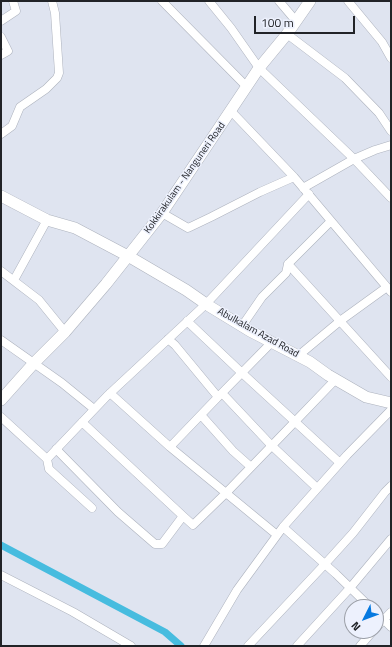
<!DOCTYPE html>
<html>
<head>
<meta charset="utf-8">
<style>
	body { margin:0 }
	#map { position:relative; width:392px; height:647px; overflow:hidden; background:#dfe4f0; font-family:"Titillium Web",sans-serif }
	canvas { display:block }
	.frame { position:absolute; inset:0; border:2px solid #212327; pointer-events:none }
	.north { position:absolute; left:344px; top:599px; width:40px; height:40px; box-sizing:border-box; background:#edf1fd; border:1px solid #9b9fa7; border-radius:50%; rotate:228deg; font-size:11px; font-weight:700; line-height:16px; text-align:center; color:#212327 }
	.north::after { content:''; display:block; margin:auto; width:14px; height:18px; background:#0679e0; clip-path:polygon(50% 0,100% 100%,50% 72%,0 100%) }
	.scale { position:absolute; left:254px; top:16px; width:101px; height:18px; box-sizing:border-box; border:2px solid #212327; border-top:0; padding-left:5px; font-size:12px; line-height:14px; white-space:nowrap; color:#212327; -webkit-text-stroke:3px #edf1fd; paint-order:stroke }
</style>
</head>
<body>
<div id="map">
<canvas width="392" height="647"></canvas>
<div class="frame"></div>
<div class="north">N</div>
<div class="scale">100 m</div>
</div>
<script>
const context = document.querySelector('canvas').getContext('2d');
context.lineJoin = 'round';
function poly(rows) {
  const path = new Path2D();
  for (const r of rows) {
    path.moveTo(r[0], r[1]);
    for (let i = 2; i < r.length; i += 2) path.lineTo(r[i], r[i + 1]);
  }
  return path;
}
function strokePath(path, color, width, dash) {
  context.strokeStyle = color;
  context.lineWidth = width;
  context.lineCap = dash ? 'butt' : 'round';
  context.setLineDash(dash || []);
  context.stroke(path);
}
function drawText(font, color, halo, rows, align = 'center') {
  context.font = font + ' "Titillium Web",sans-serif';
  context.lineWidth = 3;
  context.setLineDash([]);
  context.textBaseline = 'middle';
  context.strokeStyle = halo;
  context.fillStyle = color;
  for (const [text, x, y, turn = 0] of rows) {
    context.save();
    context.translate(x, y);
    context.rotate((+turn || 0) * Math.PI / 180);
    context.textAlign = isNaN(turn) ? turn : align;
    if (halo) context.strokeText(text, 0, 0);
    context.fillText(text, 0, 0);
    context.restore();
  }
}
const canal = poly([
	[1,545,165,632,181,646]
]);
const minor = poly([
	[162,1,246,86],
	[209,1,231,28,259,68,354,159,391,198],
	[279,1,296,21],
	[348,1,382,42,391,58],
	[1,21,16,11,13,1],
	[287,34,345,78,379,113,391,131],
	[1,37,8,51,1,55],
	[231,111,294,177,391,292],
	[1,134,12,126,20,107,46,89,57,78,59,73,55,13,52,1],
	[303,188,354,159,375,150,391,145],
	[162,213,188,228,211,217,260,192,294,177],
	[331,221,288,264,391,377],
	[1,271,39,300,65,332],
	[14,280,47,220],
	[187,321,242,373,340,463],
	[242,326,262,297,286,273,288,264],
	[168,339,175,345,218,397,222,393,271,445,317,488],
	[1,340,62,383,94,409],
	[298,356,340,321,387,287],
	[110,393,170,447,218,397,272,342],
	[201,415,233,451,251,467],
	[1,417,47,459,107,396,206,304,309,194],
	[82,422,183,516],
	[170,447,226,493,285,432,336,379],
	[56,449,118,512,155,544,162,544,183,516,193,525,226,493,277,535],
	[47,459,49,469,92,508],
	[283,527,336,574,370,607],
	[1,575,73,612,131,646],
	[376,612,391,627],
	[376,628,391,612],
	[204,646,237,590,283,527,347,455,391,410],
	[248,646,325,564,353,533,385,492,391,486],
	[297,646,350,588,391,539],
	[360,646,373,631]
]);
const secondary = poly([
	[1,196,47,220,75,228,128,256,186,290,209,306,250,331,310,362,328,375,366,397,391,403],
	[1,400,34,363,65,332,106,284,162,213,259,68,287,34,310,1]
]);
const streetNames = [
	["Kokkirakulam - Nanguneri Road",185,178,-55],
	["Abulkalam Azad Road",258,333,29]
];
strokePath(canal, '#47bcdf', 7);
strokePath(minor, '#adb2bd', 9);
strokePath(secondary, '#adb2bd', 12);
strokePath(minor, '#fff', 8);
strokePath(secondary, '#fff', 11);
drawText('10px', '#212327', '#edf1fd', streetNames);
</script>
</body>
</html>
